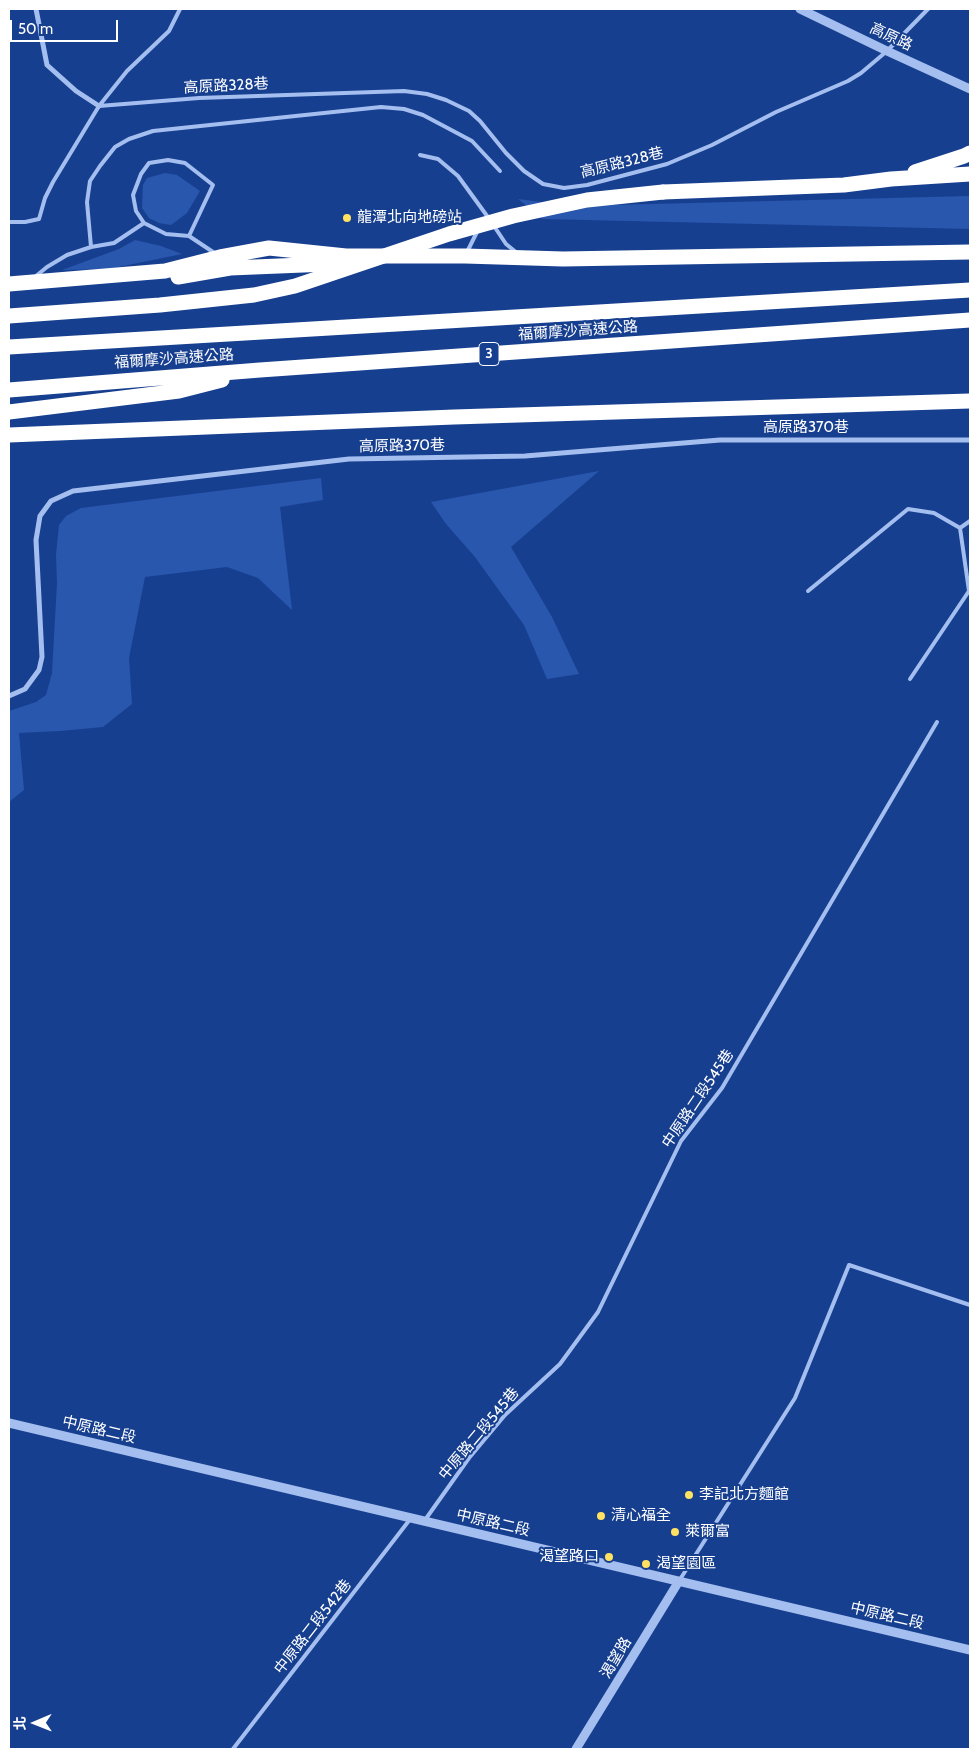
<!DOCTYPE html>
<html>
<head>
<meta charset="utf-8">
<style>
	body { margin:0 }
	#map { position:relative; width:979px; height:1758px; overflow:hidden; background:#173f8f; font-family:Cabin,"Noto Sans TC",sans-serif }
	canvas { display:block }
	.frame { position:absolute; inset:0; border:10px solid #fff; pointer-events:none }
	.north { position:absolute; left:10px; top:1698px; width:50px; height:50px; -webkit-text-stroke:4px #173f8f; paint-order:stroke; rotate:269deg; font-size:14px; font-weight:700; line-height:20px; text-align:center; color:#fff }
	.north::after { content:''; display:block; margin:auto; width:18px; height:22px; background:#fff; clip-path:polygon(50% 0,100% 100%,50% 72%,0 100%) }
	.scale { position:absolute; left:10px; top:20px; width:108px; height:22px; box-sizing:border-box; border:2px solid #fff; border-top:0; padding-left:6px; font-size:15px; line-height:18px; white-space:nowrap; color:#fff; -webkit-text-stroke:4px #173f8f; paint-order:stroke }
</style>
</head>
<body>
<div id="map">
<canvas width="979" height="1758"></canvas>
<div class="frame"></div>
<div class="north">北</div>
<div class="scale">50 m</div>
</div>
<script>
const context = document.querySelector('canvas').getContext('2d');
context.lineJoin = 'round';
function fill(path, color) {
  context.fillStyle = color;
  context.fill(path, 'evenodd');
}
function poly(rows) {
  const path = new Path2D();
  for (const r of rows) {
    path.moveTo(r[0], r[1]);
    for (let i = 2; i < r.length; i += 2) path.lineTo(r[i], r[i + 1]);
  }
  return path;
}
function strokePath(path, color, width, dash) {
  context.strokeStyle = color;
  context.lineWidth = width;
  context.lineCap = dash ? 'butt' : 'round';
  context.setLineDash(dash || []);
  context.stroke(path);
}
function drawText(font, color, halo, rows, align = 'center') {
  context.font = font + ' Cabin,"Noto Sans TC",sans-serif';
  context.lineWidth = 4;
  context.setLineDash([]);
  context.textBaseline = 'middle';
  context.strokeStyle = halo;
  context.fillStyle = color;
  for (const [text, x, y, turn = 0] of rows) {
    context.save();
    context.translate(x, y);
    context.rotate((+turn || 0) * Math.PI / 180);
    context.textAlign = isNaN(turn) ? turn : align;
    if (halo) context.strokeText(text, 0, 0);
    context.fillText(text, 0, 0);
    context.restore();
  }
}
const green = poly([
	[165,173,177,175,200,191,187,213,171,225,159,223,149,218,142,208,143,185,147,178],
	[970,196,970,229,543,219,518,199,572,206],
	[135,240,161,246,182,254,109,269,62,270,119,249],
	[599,471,511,547,552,617,579,674,547,679,524,625,475,557,446,524,431,502],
	[321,478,323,500,280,507,292,610,258,578,227,567,145,577,129,658,132,704,103,727,60,731,19,733,24,790,9,802,9,711,36,702,46,695,52,673,57,583,56,555,59,525,66,516,81,508]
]);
const service = poly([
	[99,106,199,98,404,91,427,94,446,100,469,111,480,121,506,153,524,171,543,184,564,188,587,185,667,164,712,145,776,112,848,81,861,73,887,51,928,9],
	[420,155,438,159,458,176,490,220],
	[9,222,25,222,39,219,45,198,53,182,99,106,127,71,169,31,180,9],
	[494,226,506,244,517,253],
	[189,236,213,185,185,163,168,160,149,163,141,174,133,195,136,211,144,223,166,234,189,236,216,254],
	[91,247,87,202,90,181,100,166,115,147,129,139,153,131,381,107,404,109,423,115,472,141,500,171],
	[467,252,478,230],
	[36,276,47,267,67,255,91,247,114,243,144,223],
	[808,591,908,509,934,513,960,528,970,521],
	[910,679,969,591,960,528],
	[425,1520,469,1458,505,1415,560,1364,598,1312,681,1141,722,1088,937,722],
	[679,1581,795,1398,849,1265,970,1305],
	[233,1749,411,1518]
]);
const minor = poly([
	[36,9,47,65,76,91,99,106],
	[9,696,25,689,39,670,42,657,36,540,40,516,51,501,73,491,349,459,525,456,720,440,970,440]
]);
const tertiary = poly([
	[800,9,887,51,970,89],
	[9,1423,970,1650],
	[576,1749,679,1581]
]);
const motorway = poly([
	[915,172,964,156,970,153],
	[663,192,844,185,891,179,970,174],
	[178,277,230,268,352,263],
	[9,284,165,271,220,257,269,248,346,256,465,256,563,259,970,252],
	[9,347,970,290],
	[9,390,260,370,970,320],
	[9,412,179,391,222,380],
	[9,435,454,417,970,401]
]);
const motorwayBridge = poly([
	[9,316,160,305,254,295,295,286,449,234,513,216,587,200,663,192]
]);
const markers = [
	[347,218,5,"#ffe262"],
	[689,1495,5,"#ffe262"],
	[601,1516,5,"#ffe262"],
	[675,1532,5,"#ffe262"],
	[609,1557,5,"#ffe262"],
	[646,1564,5,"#ffe262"]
];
const shields = [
	[489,354,20]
];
const shieldNames = [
	["3",489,354]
];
const streetNames = [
	["高原路",891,37,25],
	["高原路328巷",226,86,-3],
	["高原路328巷",622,163,-14],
	["福爾摩沙高速公路",578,331,-4],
	["福爾摩沙高速公路",174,359,-4],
	["高原路370巷",806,428],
	["高原路370巷",402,446,-1],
	["中原路二段545巷",698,1099,-56],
	["中原路二段",99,1430,13],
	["中原路二段545巷",479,1434,-50],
	["中原路二段",493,1523,13],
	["中原路二段",887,1616,13],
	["中原路二段542巷",313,1627,-52],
	["渴望路",616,1658,-59]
];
const poiNames = [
	["龍潭北向地磅站",357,218],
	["李記北方麵館",699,1495],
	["清心福全",611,1516],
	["萊爾富",685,1532],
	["渴望路口",599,1557,"right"],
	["渴望園區",656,1564]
];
fill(green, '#2957ae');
strokePath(service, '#a4bef0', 4);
strokePath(minor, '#a4bef0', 5);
strokePath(tertiary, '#a4bef0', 9);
strokePath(motorway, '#fff', 15);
strokePath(motorwayBridge, '#fff', 15);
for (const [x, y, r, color] of markers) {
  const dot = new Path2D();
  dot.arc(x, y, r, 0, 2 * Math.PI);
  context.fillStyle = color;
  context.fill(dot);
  strokePath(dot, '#173f8f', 2);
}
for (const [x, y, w] of shields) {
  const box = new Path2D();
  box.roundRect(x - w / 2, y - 11.5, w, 23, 4);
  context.fillStyle = '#173f8f';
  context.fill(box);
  strokePath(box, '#fff', 1);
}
drawText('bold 14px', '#fff', null, shieldNames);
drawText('15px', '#fff', '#173f8f', streetNames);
drawText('15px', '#fff', '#173f8f', poiNames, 'left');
</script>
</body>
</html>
